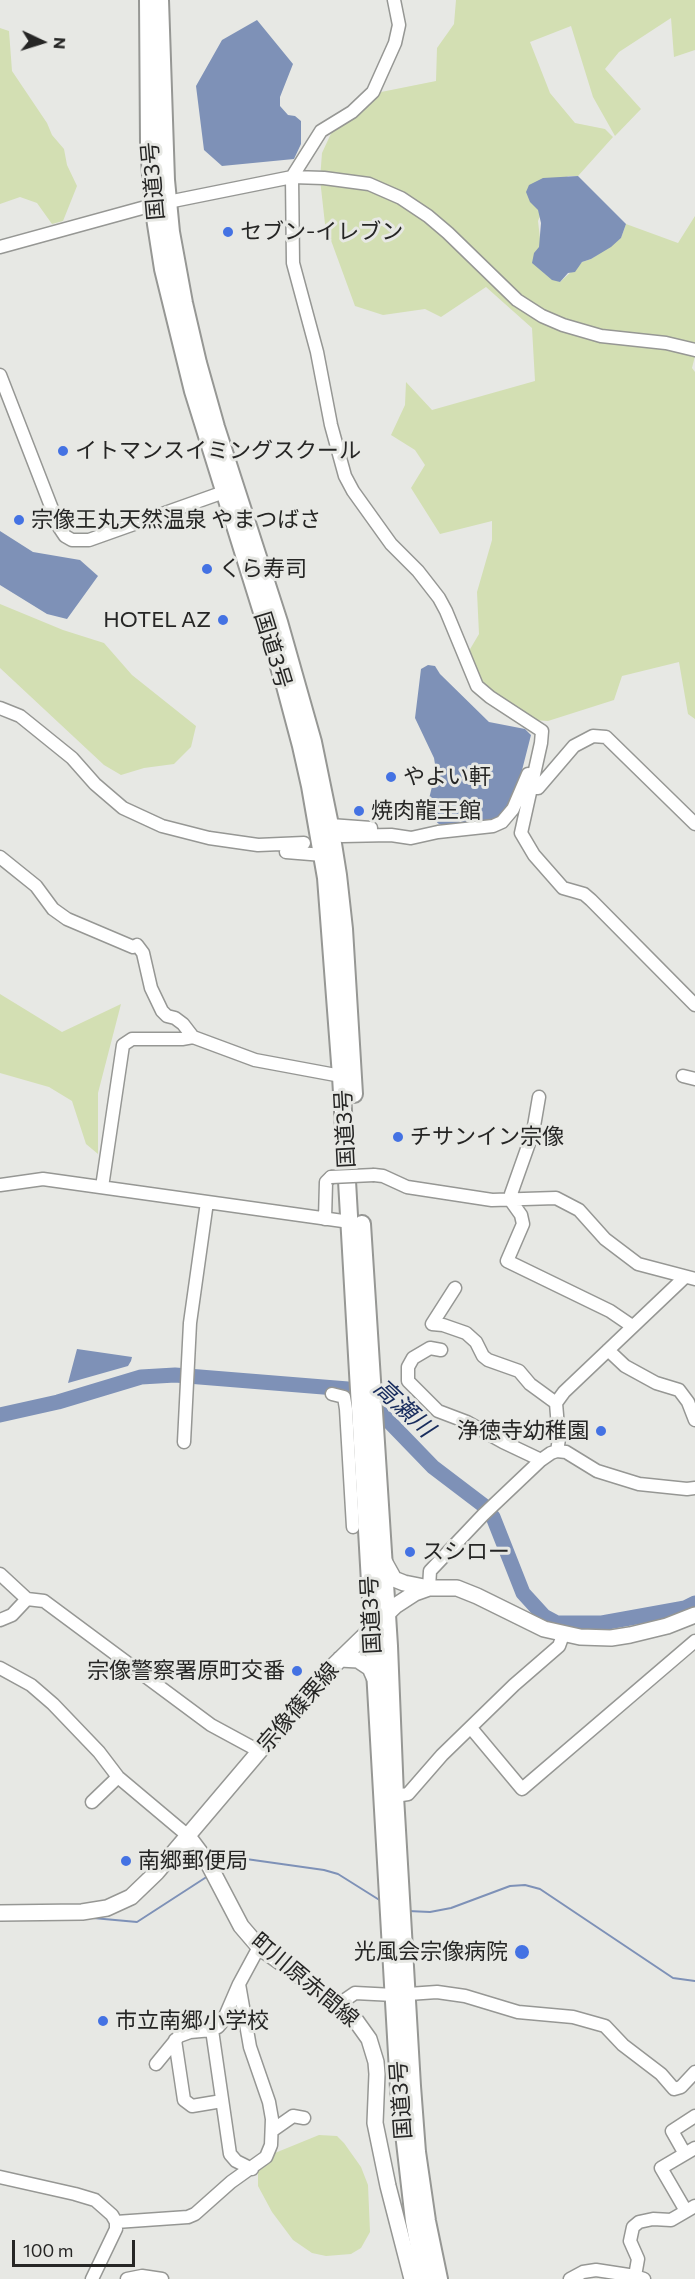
<!DOCTYPE html>
<html>
<head>
<meta charset="utf-8">
<style>
	body { margin:0 }
	#map { position:relative; width:695px; height:2279px; overflow:hidden; background:#e7e8e4; font-family:Commissioner,sans-serif }
	canvas { display:block }
	.north { position:absolute; left:12px; top:12px; width:60px; height:60px; -webkit-text-stroke:4px #e7e8e4; paint-order:stroke; rotate:94deg; font-size:16px; font-weight:700; line-height:24px; text-align:center; color:#262625 }
	.north::after { content:''; display:block; margin:auto; width:21px; height:27px; background:#262625; clip-path:polygon(50% 0,100% 100%,50% 72%,0 100%) }
	.scale { position:absolute; left:12px; top:2240px; width:123px; height:27px; box-sizing:border-box; border:3px solid #262625; border-top:0; padding-left:8px; font-size:18px; line-height:21px; white-space:nowrap; color:#262625; -webkit-text-stroke:4px #e7e8e4; paint-order:stroke }
</style>
</head>
<body>
<div id="map">
<canvas width="695" height="2279"></canvas>
<div class="north">N</div>
<div class="scale">100 m</div>
</div>
<script>
const context = document.querySelector('canvas').getContext('2d');
context.lineJoin = 'round';
function fill(path, color) {
  context.fillStyle = color;
  context.fill(path, 'evenodd');
}
function poly(rows) {
  const path = new Path2D();
  for (const r of rows) {
    path.moveTo(r[0], r[1]);
    for (let i = 2; i < r.length; i += 2) path.lineTo(r[i], r[i + 1]);
  }
  return path;
}
function strokePath(path, color, width, dash) {
  context.strokeStyle = color;
  context.lineWidth = width;
  context.lineCap = dash ? 'butt' : 'round';
  context.setLineDash(dash || []);
  context.stroke(path);
}
function drawText(font, color, halo, rows, align = 'center') {
  context.font = font + ' Commissioner,"Noto Sans JP",sans-serif';
  context.lineWidth = 6;
  context.setLineDash([]);
  context.textBaseline = 'middle';
  context.strokeStyle = halo;
  context.fillStyle = color;
  for (const [text, x, y, turn = 0] of rows) {
    context.save();
    context.translate(x, y);
    context.rotate((+turn || 0) * Math.PI / 180);
    context.textAlign = isNaN(turn) ? turn : align;
    if (halo) context.strokeText(text, 0, 0);
    context.fillText(text, 0, 0);
    context.restore();
  }
}
const green = poly([
	[456,0,695,0,695,50,674,57,671,18,619,52,605,69,641,109,615,136,593,97,571,26,530,42,550,93,575,123,605,129,613,137,578,176,568,176,547,198,538,221,544,273,560,282,582,262,591,259,621,238,626,224,678,243,695,216,695,356,692,368,695,372,695,719,688,714,679,662,622,676,614,700,548,721,533,720,489,694,466,656,479,634,477,592,492,540,492,521,440,534,411,488,425,465,415,450,391,435,405,405,406,382,432,410,535,381,532,328,486,287,441,317,425,309,383,315,355,306,325,224,320,179,322,153,334,127,381,92,436,81,437,48,454,24],
	[0,28,9,31,12,71,47,123,52,135,64,149,67,165,77,186,63,221,52,224,37,203,20,197,0,204],
	[0,604,63,630,104,643,132,675,196,726,191,747,174,764,144,768,121,775,104,765,0,668],
	[0,994,62,1032,121,1004,98,1093,98,1154,86,1144,72,1101,49,1087,0,1073],
	[319,2135,337,2136,344,2143,361,2167,368,2185,370,2232,361,2248,351,2254,326,2256,312,2253,293,2240,272,2212,258,2186,258,2167,270,2155]
]);
const water = poly([
	[257,20,293,64,280,97,280,106,288,115,295,116,301,121,301,144,294,159,222,166,204,150,196,86,222,40],
	[578,176,626,224,621,238,611,247,591,259,582,262,575,272,568,273,560,282,552,280,532,263,534,253,539,247,541,223,538,210,530,202,526,192,529,185,543,178],
	[0,531,33,552,80,560,98,576,67,619,47,614,0,585],
	[428,665,435,666,440,674,489,722,525,729,531,735,519,782,509,804,501,816,495,819,455,826,439,824,427,814,428,803,436,770,434,758,415,718,421,669],
	[77,1349,132,1357,131,1361,128,1366,68,1383]
]);
const stream = poly([
	[223,1865,239,1858,324,1870,338,1874,381,1901],
	[408,1911,430,1912,451,1908,510,1886,525,1885,540,1889,673,1978,695,1981],
	[93,1918,137,1922,208,1876]
]);
const river = poly([
	[0,1415,58,1402,141,1377,175,1375,348,1389,374,1406,433,1467,483,1505,493,1517,523,1593,544,1616,557,1623,602,1623,685,1608,695,1603]
]);
const minor = poly([
	[394,0,399,25,395,43,373,92,352,112,321,131,292,177,293,263,317,352,331,425,345,476,353,491,391,544,418,571,439,598,446,611,477,686,490,697,542,731,541,743,521,833,534,855,563,888,584,894,591,900,695,1005],
	[0,247,153,205,292,177,324,178,369,184,401,198,428,216,448,233,517,300,542,316,563,325,601,336,666,343,695,350],
	[0,375,59,527,65,536,72,540,89,540,224,492],
	[0,708,20,716,72,758,95,784,123,808,162,826,209,838,258,845,304,843],
	[531,787,538,788,574,746,593,736,606,737,695,824],
	[330,825,371,828],
	[342,836,391,835,411,838,438,832,493,826,502,822,513,809,528,774],
	[286,852,323,855],
	[0,857,36,886,53,909,67,919,133,947,137,945,143,953,151,988,162,1011,167,1016,175,1018,183,1024,193,1037],
	[683,1076,695,1079],
	[539,1097,533,1132,511,1194,511,1201,521,1215,523,1224,507,1261,610,1311,632,1326],
	[374,1175,383,1176,407,1187,492,1200,556,1198,579,1210,605,1239,638,1264,695,1279],
	[0,1185,43,1179,350,1222],
	[102,1187,123,1045,132,1039,182,1039,193,1037,255,1060,341,1076],
	[325,1219,326,1182,331,1177],
	[455,1288,432,1324,443,1325,466,1333,476,1342,483,1356,488,1360,519,1371,530,1384,556,1403],
	[441,1350,430,1348,413,1358,408,1367,408,1381,438,1411,467,1422,503,1442,541,1460],
	[608,1350,625,1366,656,1383,679,1390,688,1402,695,1420],
	[332,1394,344,1397,346,1409,353,1527],
	[184,1442,190,1323,207,1202],
	[557,1451,559,1439,556,1403,564,1392,685,1277],
	[0,1574,27,1599,44,1601,211,1725,259,1751],
	[429,1588,430,1571,483,1515,541,1460,551,1453,557,1451,566,1452,597,1471,639,1484,687,1489,695,1488],
	[0,1620,12,1615,27,1599],
	[0,1668,31,1685,53,1704,99,1752,118,1777,187,1835],
	[471,1728,522,1789,695,1641],
	[395,1796,408,1794,442,1755,514,1685,559,1646,563,1635],
	[92,1802,118,1777],
	[339,2004,355,1993,394,1995,437,1992,465,1996,518,2012,573,2017,605,2026,623,2045,661,2074,674,2089,681,2087,695,2072],
	[212,2030,230,2154,236,2161,252,2169],
	[175,2040,184,2100,192,2106,222,2101],
	[156,2064,179,2036,190,2032,212,2030,218,2027,223,2021,239,1984],
	[273,2130,293,2116,304,2118],
	[685,2154,672,2131,695,2116],
	[0,2177,75,2194,95,2200,112,2215,116,2222,116,2229,92,2279],
	[686,2211,661,2168,695,2148],
	[116,2222,188,2217,195,2214,231,2182,266,2157,271,2145,272,2119,269,2102,250,2047,239,1984,259,1947],
	[635,2276,638,2259,630,2241,633,2227,639,2222,653,2219,671,2220,695,2206],
	[127,2279,142,2276,162,2279],
	[570,2279,583,2272,596,2270,635,2276,644,2279]
]);
const major = poly([
	[384,1561,394,1579,404,1583,429,1588],
	[340,1659,358,1660,370,1668,374,1677],
	[187,1835,208,1863,241,1926,259,1947,339,2004,354,2018,369,2039,376,2062,377,2074,375,2123,388,2186,412,2279],
	[0,1913,82,1912,107,1908,131,1897,157,1872,324,1675,395,1606,415,1593,429,1588,457,1588,477,1596,544,1629,580,1637,611,1638,630,1635,667,1626,695,1615]
]);
const highway = poly([
	[148,0,149,144,153,205,163,269,193,391,285,686,301,746,310,786,326,878,341,1076,399,2089,414,2221,425,2279],
	[160,0,166,180,171,232,184,303,198,363,216,427,279,622,313,742,330,825,338,875,344,929,354,1094],
	[362,1224,389,1646,395,1796,412,2086,417,2152,427,2221,439,2279]
]);
const minorBridge = poly([
	[331,1177,374,1175]
]);
const markers = [
	[228,232,6,"#4472e3"],
	[63,451,6,"#4472e3"],
	[19,520,6,"#4472e3"],
	[207,569,6,"#4472e3"],
	[223,620,6,"#4472e3"],
	[391,777,6,"#4472e3"],
	[359,811,6,"#4472e3"],
	[398,1137,6,"#4472e3"],
	[601,1431,6,"#4472e3"],
	[410,1552,6,"#4472e3"],
	[297,1671,6,"#4472e3"],
	[126,1861,6,"#4472e3"],
	[522,1952,8,"#4472e3"],
	[103,2021,6,"#4472e3"]
];
const streetNames = [
	["国道3号",153,181,-95],
	["国道3号",273,650,73],
	["国道3号",345,1129,-93],
	["国道3号",371,1615,-93],
	["宗像篠栗線",298,1707,-49],
	["町川原赤間線",305,1980,40],
	["国道3号",401,2100,-94]
];
const poiNames = [
	["セブン-イレブン",240,232],
	["イトマンスイミングスクール",75,451],
	["宗像王丸天然温泉 やまつばさ",31,520],
	["くら寿司",219,569],
	["HOTEL AZ",211,620,"right"],
	["やよい軒",403,777],
	["焼肉龍王館",371,811],
	["チサンイン宗像",410,1137],
	["浄徳寺幼稚園",589,1431,"right"],
	["スシロー",422,1552],
	["宗像警察署原町交番",285,1671,"right"],
	["南郷郵便局",138,1861],
	["光風会宗像病院",508,1952,"right"],
	["市立南郷小学校",115,2021]
];
const waterNames = [
	["高瀬川",404,1408,43]
];
fill(green, '#d3dfb3');
fill(water, '#7e91b7');
strokePath(stream, '#7e91b7', 2);
strokePath(river, '#7e91b7', 15);
strokePath(minor, '#969794', 15);
strokePath(major, '#969794', 18);
strokePath(highway, '#969794', 20);
strokePath(minor, '#fff', 12);
strokePath(major, '#fff', 15);
strokePath(highway, '#fff', 16);
strokePath(minorBridge, '#969794', 15, []);
strokePath(minorBridge, '#fff', 12);
for (const [x, y, r, color] of markers) {
  const dot = new Path2D();
  dot.arc(x, y, r, 0, 2 * Math.PI);
  context.fillStyle = color;
  context.fill(dot);
  strokePath(dot, '#e7e8e4', 2);
}
drawText('22px', '#262625', '#e7e8e4', streetNames);
drawText('22px', '#262625', '#e7e8e4', poiNames, 'left');
drawText('italic 24px', '#182c5d', '#e7e8e4', waterNames);
</script>
</body>
</html>
